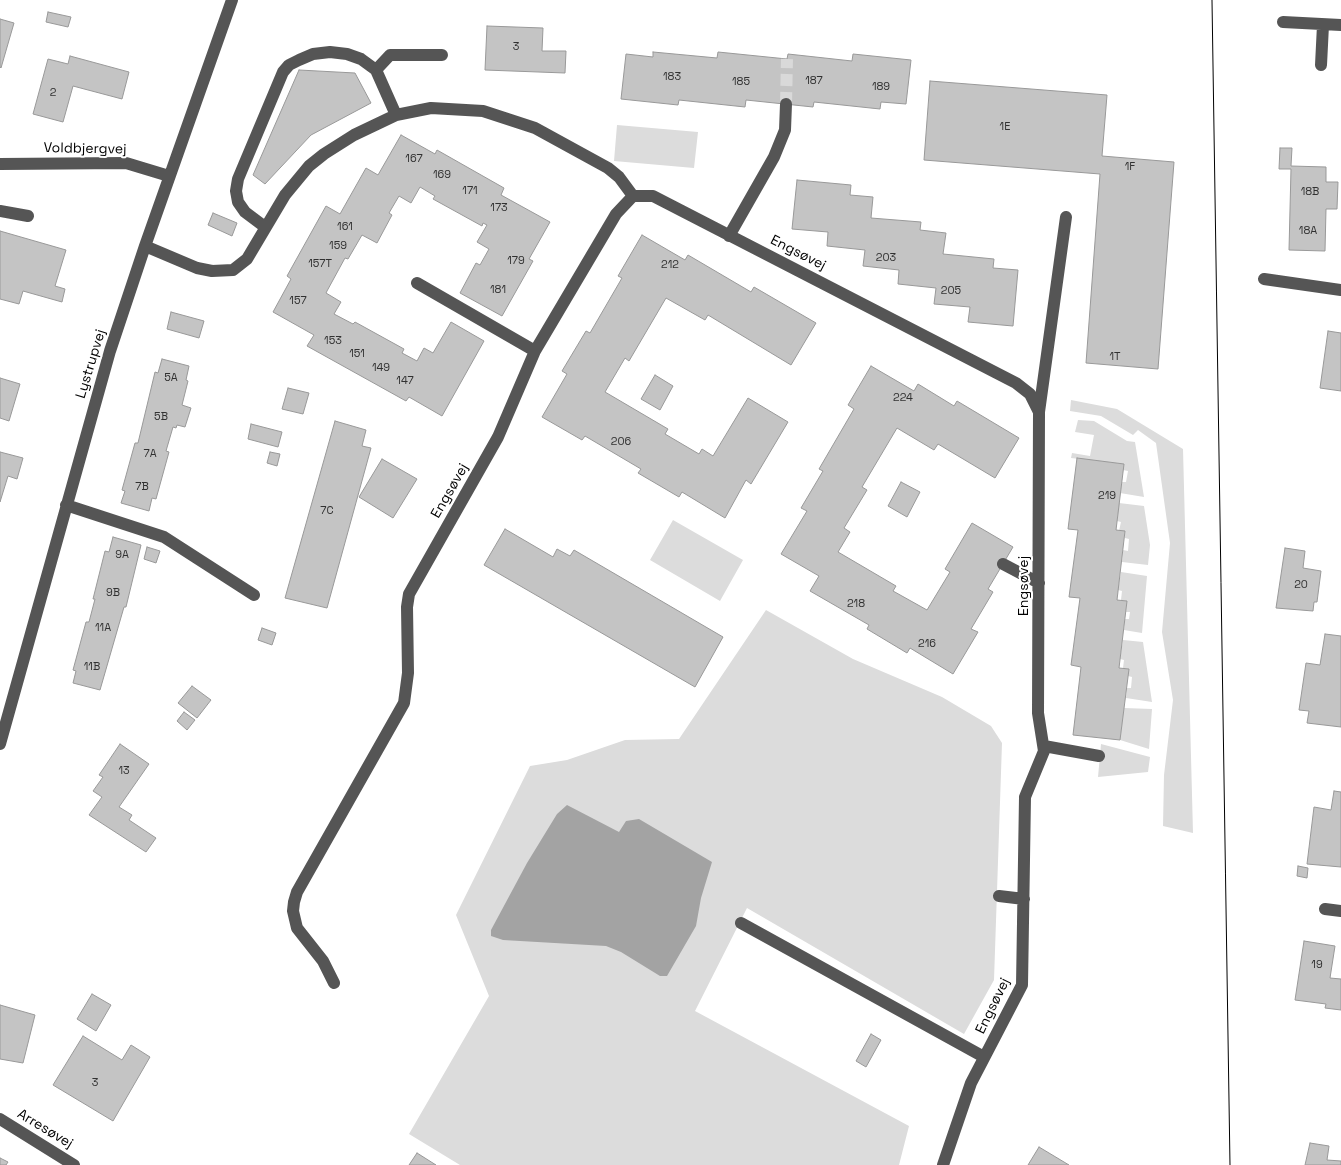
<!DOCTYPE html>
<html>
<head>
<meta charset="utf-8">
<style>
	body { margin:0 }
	canvas { display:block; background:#fff }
</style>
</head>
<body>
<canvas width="1341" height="1165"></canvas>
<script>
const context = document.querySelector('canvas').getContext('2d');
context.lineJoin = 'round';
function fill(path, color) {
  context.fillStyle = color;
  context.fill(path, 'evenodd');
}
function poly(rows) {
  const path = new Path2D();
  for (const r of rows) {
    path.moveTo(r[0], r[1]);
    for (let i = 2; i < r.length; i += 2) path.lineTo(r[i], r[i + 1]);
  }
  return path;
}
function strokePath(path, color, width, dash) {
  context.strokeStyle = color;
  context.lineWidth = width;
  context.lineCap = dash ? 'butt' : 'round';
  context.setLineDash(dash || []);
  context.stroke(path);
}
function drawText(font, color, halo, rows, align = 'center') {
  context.font = font + ' "Space Grotesk",sans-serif';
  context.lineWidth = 4;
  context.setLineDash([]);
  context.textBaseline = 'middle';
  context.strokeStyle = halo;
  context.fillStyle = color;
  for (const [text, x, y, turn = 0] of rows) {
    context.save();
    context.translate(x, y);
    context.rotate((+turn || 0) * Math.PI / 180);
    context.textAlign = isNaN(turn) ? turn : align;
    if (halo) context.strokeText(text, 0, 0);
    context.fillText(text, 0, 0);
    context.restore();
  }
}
const green = poly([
	[617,125,698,132,694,168,614,161],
	[1071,400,1117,409,1183,449,1193,833,1163,826,1164,775,1173,700,1162,632,1170,543,1156,443,1138,430,1133,435,1101,416,1070,411],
	[1078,420,1094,421,1127,441,1135,442,1144,497,1120,493,1122,482,1126,482,1128,471,1123,470,1124,464,1071,458,1072,453,1090,456,1094,435,1075,432],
	[1119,503,1144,506,1150,545,1148,565,1122,562,1123,550,1128,551,1129,539,1125,538,1125,531,1119,531,1121,522,1117,521],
	[673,520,743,560,720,601,650,560],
	[1121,572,1147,576,1142,633,1124,630,1125,619,1129,619,1130,612,1126,612,1127,601,1121,600,1122,591,1118,590],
	[766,610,853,659,942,697,991,726,1002,743,994,980,964,1034,747,908,695,1011,909,1126,899,1165,460,1165,409,1134,489,996,456,915,530,766,567,760,625,740,679,739],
	[1123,640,1143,642,1152,702,1126,698,1127,688,1131,688,1132,677,1128,676,1129,669,1123,668,1124,660,1120,659],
	[1124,708,1152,709,1149,749,1120,740],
	[1101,744,1150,757,1148,772,1098,777]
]);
const water = poly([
	[567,805,619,832,626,821,639,819,712,862,701,898,696,926,667,976,660,976,621,952,606,946,503,940,491,936,491,930,527,863,557,814]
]);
const building = poly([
	[48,12,71,17,68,27,46,22,48,12],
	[0,19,14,23,1,68,0,67,0,19],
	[487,26,543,28,542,51,566,51,565,73,485,70,487,26],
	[653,52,717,58,718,52,787,59,788,54,852,61,853,54,911,60,906,104,881,102,880,109,814,102,813,107,746,100,745,107,679,100,678,105,621,99,626,54,653,57,653,52],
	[70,56,129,72,122,99,73,86,63,122,33,114,48,59,68,64,70,56],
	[299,70,355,73,371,103,311,135,265,184,253,175,299,70],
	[930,81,1107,95,1102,156,1174,162,1158,369,1086,363,1100,174,924,160,930,81],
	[401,135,435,154,437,150,504,188,501,195,550,222,529,259,533,261,502,316,460,293,476,263,480,265,489,249,477,242,487,225,483,223,482,226,433,199,435,196,420,187,411,203,399,196,389,213,392,215,377,243,362,235,348,259,345,258,327,291,326,293,341,302,334,314,353,324,355,322,404,349,402,353,417,361,424,348,433,353,451,322,484,341,442,416,409,397,406,401,307,346,314,335,273,312,291,279,287,276,326,206,340,214,366,168,378,175,401,135],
	[1280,148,1292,148,1291,166,1326,167,1326,182,1338,182,1337,209,1326,209,1325,251,1289,250,1291,169,1279,169,1280,148],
	[797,180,851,185,850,195,873,197,871,218,921,222,920,230,946,233,943,254,994,259,993,268,1018,270,1013,326,968,322,970,307,934,304,936,288,898,284,899,270,863,266,865,250,827,246,828,232,792,229,797,180],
	[213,213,237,223,232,236,208,225,213,213],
	[0,231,66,250,55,286,65,289,62,302,23,291,19,304,0,299,0,231],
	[642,235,685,260,688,255,751,292,754,287,816,323,791,365,708,315,705,320,666,298,629,361,625,358,605,392,668,429,665,434,699,454,702,449,713,456,748,398,788,422,751,484,746,480,725,518,682,492,679,497,638,473,641,469,585,436,582,440,542,417,567,374,562,371,586,331,590,333,622,278,618,276,642,235],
	[171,312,204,321,199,338,167,329,171,312],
	[1328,331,1341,333,1341,391,1320,388,1328,331],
	[162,359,189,366,186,380,188,381,182,405,191,408,185,427,177,425,176,428,173,427,166,451,169,452,156,499,152,498,149,511,121,503,125,491,122,490,135,443,138,443,155,372,158,373,162,359],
	[871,366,914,391,918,384,954,406,957,401,1019,438,995,478,938,444,934,450,897,428,862,487,867,490,844,528,850,532,838,552,896,586,893,591,927,610,950,572,945,569,972,523,1013,547,988,589,993,592,971,629,978,632,953,674,910,648,907,653,867,629,869,625,810,591,819,576,781,554,807,511,801,508,823,471,819,469,854,409,848,405,871,366],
	[655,375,673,386,660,410,641,399,655,375],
	[0,378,20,384,9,421,0,418,0,378],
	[288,388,309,393,303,414,282,409,288,388],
	[335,421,366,430,362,446,371,448,327,608,285,598,335,421],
	[251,424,282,432,278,447,248,439,251,424],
	[0,452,23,458,17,479,8,476,0,502,0,452],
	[270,452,280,454,277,466,267,463,270,452],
	[1077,458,1124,464,1116,530,1125,531,1117,600,1127,601,1119,668,1129,669,1120,740,1073,735,1081,667,1071,665,1080,598,1069,597,1078,530,1068,529,1077,458],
	[382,459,417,479,393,518,359,497,382,459],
	[901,482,920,492,907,517,888,506,901,482],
	[505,529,553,557,557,549,570,556,574,550,723,637,695,687,484,565,505,529],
	[113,537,141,545,126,607,124,607,100,690,73,683,76,671,73,670,86,622,89,622,95,599,93,599,105,551,109,552,113,537],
	[147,547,160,551,156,563,144,559,147,547],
	[1285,548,1305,551,1303,568,1321,571,1317,602,1314,602,1313,611,1276,608,1285,548],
	[262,628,276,633,272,645,258,640,262,628],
	[1325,634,1341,636,1341,727,1307,723,1309,711,1299,710,1306,663,1320,665,1325,634],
	[192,686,211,700,197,718,178,703,192,686],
	[184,712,195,720,187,730,177,721,184,712],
	[120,744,149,764,119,807,132,815,129,820,156,838,146,852,89,815,102,797,93,791,103,777,99,775,120,744],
	[1334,791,1341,792,1341,867,1307,864,1314,807,1331,810,1334,791],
	[1298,866,1308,868,1307,878,1297,876,1298,866],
	[1304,941,1335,946,1330,978,1341,979,1341,1010,1325,1008,1326,1004,1295,1000,1304,941],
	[92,994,111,1005,96,1031,77,1019,92,994],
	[0,1005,35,1015,23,1063,0,1059,0,1005],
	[871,1034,881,1040,866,1067,856,1061,871,1034],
	[83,1036,122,1060,131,1045,150,1057,113,1121,53,1085,83,1036],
	[1310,1143,1329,1146,1327,1160,1341,1161,1341,1165,1305,1165,1310,1143],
	[1039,1147,1069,1165,1028,1165,1039,1147],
	[417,1153,436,1165,409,1165,417,1153],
	[0,1158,8,1162,6,1165,0,1165,0,1158]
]);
const minorTunnel = poly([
	[786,104,787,59]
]);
const minor = poly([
	[1283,22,1341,25],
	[1321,65,1323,25],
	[396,115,376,70,390,55,442,55],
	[0,164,126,163,169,176],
	[0,211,28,216],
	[265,227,245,212,238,202,236,191,238,179,283,72,289,65,299,60,313,54,330,52,347,54,361,59,376,70],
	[729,236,774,157,785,130,786,104],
	[145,246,197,268,212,271,233,270,247,259,285,195,309,166,324,154,354,135,396,115,431,108,483,111,535,128,608,168,619,177,633,196],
	[1264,279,1341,290],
	[417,283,535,351],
	[1039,412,1066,217],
	[66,505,164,537,254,595],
	[1003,564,1039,583],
	[0,744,110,351,145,246,232,0],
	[1044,746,1099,756],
	[999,896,1024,899],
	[1325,909,1341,911],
	[741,923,984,1057],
	[334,983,323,961,297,928,293,911,294,902,297,892,404,703,408,673,407,607,409,594,498,437,535,351,616,214,633,196,653,196,1016,383,1030,394,1039,412,1038,713,1044,751,1025,797,1022,985,971,1083,943,1165],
	[0,1119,74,1165]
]);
const tram = poly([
	[1212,0,1230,1165]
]);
const numberNames = [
	["3",516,47],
	["183",672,77],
	["187",814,81],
	["185",741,82],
	["189",881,87],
	["2",53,93],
	["1E",1005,127],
	["167",414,159],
	["1F",1130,167],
	["169",442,175],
	["171",470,191],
	["18B",1310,192],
	["173",499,208],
	["161",345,227],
	["18A",1308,231],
	["159",338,246],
	["203",886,258],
	["179",516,261],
	["157T",320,264],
	["212",670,265],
	["181",498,290],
	["205",951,291],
	["157",298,301],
	["153",333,341],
	["151",357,354],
	["1T",1115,357],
	["149",381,368],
	["5A",171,378],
	["147",405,381],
	["224",903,398],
	["5B",161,417],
	["206",621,442],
	["7A",150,454],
	["7B",142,487],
	["219",1107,496],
	["7C",327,511],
	["9A",122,555],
	["20",1301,585],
	["9B",113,593],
	["218",856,604],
	["11A",103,628],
	["216",927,644],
	["11B",92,667],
	["13",124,771],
	["19",1317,965],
	["3",95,1083]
];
const streetNames = [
	["Voldbjergvej",85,149,1],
	["Engsøvej",798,253,27],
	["Lystrupvej",91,364,-73],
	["Engsøvej",450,491,-60],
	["Engsøvej",1024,586,-90],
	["Engsøvej",993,1006,-64],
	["Arresøvej",45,1129,31]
];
fill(green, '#dcdcdc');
fill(water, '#a3a3a3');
fill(building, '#c4c4c4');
strokePath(building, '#999', 1);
strokePath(minorTunnel, '#d9d9d9', 12, [12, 6]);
strokePath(minor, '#555', 12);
strokePath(tram, '#000', 1);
drawText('11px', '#313131', null, numberNames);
drawText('14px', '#000', '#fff', streetNames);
</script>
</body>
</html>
